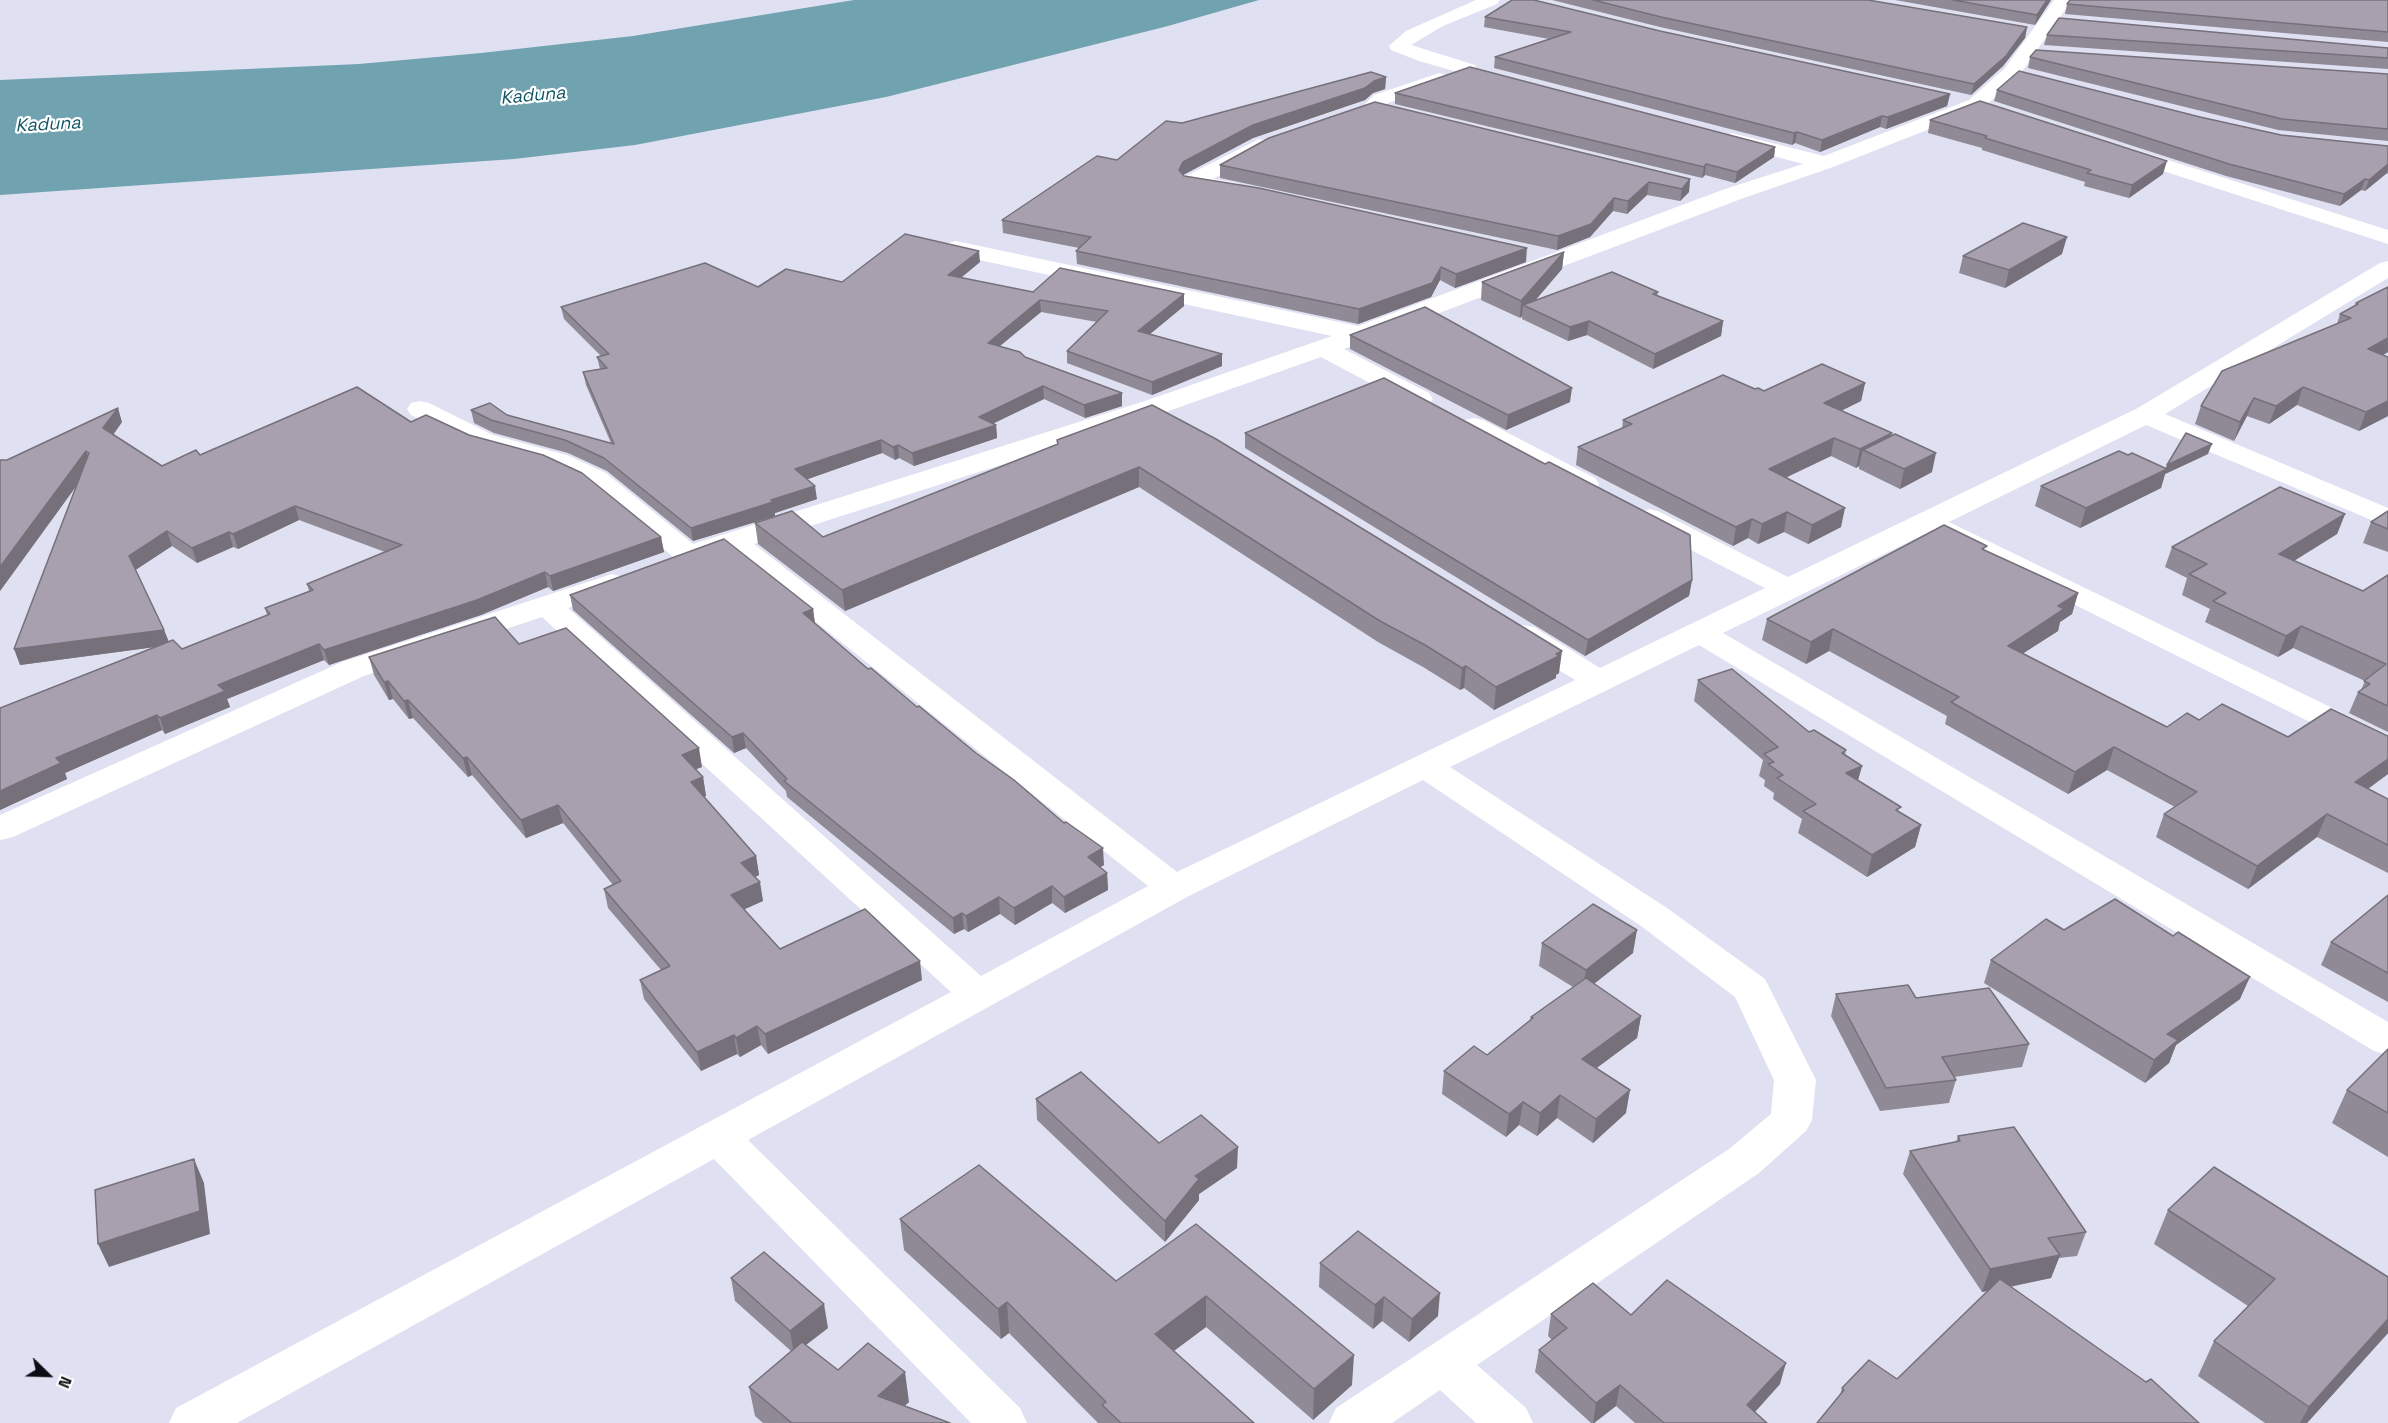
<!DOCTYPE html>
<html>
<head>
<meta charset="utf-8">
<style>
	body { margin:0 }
	#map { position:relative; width:2388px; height:1423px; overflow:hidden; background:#dfe1f2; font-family:"Space Grotesk",sans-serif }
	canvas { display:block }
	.north { position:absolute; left:18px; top:1345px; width:60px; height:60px; -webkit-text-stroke:4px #fff; paint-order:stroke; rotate:113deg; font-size:16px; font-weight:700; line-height:24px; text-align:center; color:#0c0d12 }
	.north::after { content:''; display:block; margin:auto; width:21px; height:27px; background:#0c0d12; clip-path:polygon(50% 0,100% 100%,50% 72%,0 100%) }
</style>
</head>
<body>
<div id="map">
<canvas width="2388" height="1423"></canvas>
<div class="north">N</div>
</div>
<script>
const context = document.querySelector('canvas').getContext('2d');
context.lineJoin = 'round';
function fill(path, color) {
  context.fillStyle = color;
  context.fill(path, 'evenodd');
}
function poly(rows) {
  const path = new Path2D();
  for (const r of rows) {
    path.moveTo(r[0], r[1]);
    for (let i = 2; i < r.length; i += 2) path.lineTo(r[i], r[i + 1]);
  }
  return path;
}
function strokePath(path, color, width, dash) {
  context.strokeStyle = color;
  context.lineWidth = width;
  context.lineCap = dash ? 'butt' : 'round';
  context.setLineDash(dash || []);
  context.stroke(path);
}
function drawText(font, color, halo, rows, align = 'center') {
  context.font = font + ' "Space Grotesk",sans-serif';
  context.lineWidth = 4.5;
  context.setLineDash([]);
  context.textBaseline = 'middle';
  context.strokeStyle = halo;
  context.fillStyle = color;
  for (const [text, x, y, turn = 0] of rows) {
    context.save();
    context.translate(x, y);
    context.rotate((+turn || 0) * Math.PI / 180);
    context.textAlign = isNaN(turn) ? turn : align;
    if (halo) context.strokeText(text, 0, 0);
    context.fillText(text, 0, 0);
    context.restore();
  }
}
const water = poly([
	[854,0,1259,0,1168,26,886,97,635,145,514,159,0,195,0,80,359,64,481,53,633,36]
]);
const minor = poly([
	[1476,0,1500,0,1497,4,1443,26,1411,45,1475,65,1477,69,1475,73,1468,75,1419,61,1391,50,1389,46,1406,31,1476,0],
	[2054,0,2072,0,2019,76,1983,108,1833,167,1741,199,1344,349,1429,393,1433,399,1429,405,1420,407,1411,405,1321,357,1163,413,754,544,1177,872,1575,680,1512,641,1507,634,1512,627,1523,625,1534,627,1600,668,1765,588,1640,524,1636,518,1640,512,1650,509,1660,512,1788,577,2136,409,2380,263,2388,261,2388,278,2165,414,2388,508,2388,527,2146,425,1949,522,2388,735,2388,758,2376,755,1937,536,1933,530,1723,633,2388,1022,2388,1055,2374,1051,1699,645,1450,767,1667,908,1765,979,1816,1080,1812,1120,1806,1131,1759,1173,1477,1365,1526,1408,1533,1423,1476,1423,1440,1390,1392,1423,1329,1423,1336,1408,1729,1149,1771,1114,1774,1080,1735,997,1641,926,1423,780,1187,897,748,1140,1020,1408,1027,1423,971,1423,714,1159,237,1423,169,1423,176,1408,951,992,542,617,364,676,13,837,0,840,0,815,342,662,612,574,623,577,627,583,623,589,568,608,981,976,1148,886,728,552,685,565,675,562,671,555,586,485,547,467,473,447,411,415,407,409,411,403,420,401,429,403,493,435,567,455,606,473,693,544,1145,401,1332,336,956,255,948,253,945,248,948,243,956,241,1358,326,1725,189,1803,164,1725,143,1722,139,1725,135,1732,133,1824,156,1969,100,2005,68,2054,0],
	[1439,73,1446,75,1449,79,1446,83,1388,103,1380,110,1366,110,1363,106,1374,95,1439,73],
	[1259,139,1266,141,1269,145,1266,149,1213,179,1237,183,1240,188,1237,193,1229,194,1192,188,1184,187,1181,182,1184,177,1259,139],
	[2121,145,2388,230,2388,244,2114,155,2111,151,2114,147,2121,145],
	[1474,418,1483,420,1595,478,1599,484,1595,490,1585,492,1575,490,1465,432,1461,426,1465,420,1474,418]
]);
const wall = poly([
	[1552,0,1868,0,2027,27,2025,38,2003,66,1971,95,1660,27],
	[1895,0,2051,0,2035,25],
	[2388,0,2388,42,2065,14,2067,4],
	[1485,17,1660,31,1950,94,1947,106,1886,129,1880,127,1820,152,1795,143,1792,145,1494,68,1495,57,1549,39,1484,27],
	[2047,35,2388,48,2388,69,2044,45],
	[2030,57,2388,74,2388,141,2278,130,2028,68],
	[1386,77,1385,89,1373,93,1365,100,1253,138,1183,175,1184,176,1526,262,1455,288,1440,280,1431,297,1358,324,1077,264,1076,251,1079,248,1003,233,1002,220,1117,160,1182,123],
	[1997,90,2200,117,2281,135,2388,146,2388,174,2387,173,2365,191,2361,190,2340,206,2226,176,1994,101],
	[1395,93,1775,147,1774,157,1735,183,1705,175,1702,178,1395,104],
	[1930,120,2163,174,2129,198,2084,186,2085,182,1982,150,1982,148,1928,133],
	[1220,165,1690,179,1689,192,1680,201,1647,195,1627,214,1613,211,1590,237,1557,250,1220,178],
	[1564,252,1562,269,1535,300,1658,292,1657,296,1723,321,1721,336,1653,369,1587,335,1568,341,1522,319,1522,316,1520,318,1481,300,1482,282],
	[2062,254,2005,288,1959,273,1963,256],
	[980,262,961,278,1033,292,1184,294,1184,306,1150,334,1222,354,1222,366,1152,395,1067,363,1067,351,1097,322,1041,312,1000,346,1025,357,1122,406,1085,418,1044,399,993,423,996,425,997,438,914,466,899,458,895,460,882,453,807,479,817,499,775,513,775,516,693,541,607,471,568,453,494,433,474,423,471,410,507,415,611,443,586,385,583,372,600,369,597,357,601,356,564,319,561,307,758,287,842,282],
	[2388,287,2388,352,2383,355,2388,357,2388,416,2359,431,2297,405,2269,424,2247,416,2234,441,2195,424,2201,406,2337,324,2340,314,2355,306,2356,303],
	[1350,335,1570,402,1506,430,1350,349],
	[1865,383,1861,401,1841,411,1891,436,1932,472,1900,489,1859,469,1859,466,1856,468,1831,456,1787,477,1841,527,1808,544,1784,532,1758,544,1748,538,1733,546,1576,465,1578,447,1622,429,1623,420,1755,389,1764,391],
	[1152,405,1559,673,1556,675,1556,678,1494,710,1464,688,1460,690,1423,667,1378,642,1139,487,845,611,758,544,755,523,823,537,1057,445,1057,440],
	[122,422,113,435,162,466,200,455,411,422,661,537,664,552,553,591,548,587,481,615,329,665,324,660,227,699,230,707,165,734,162,730,65,773,67,779,0,810,0,708,155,647,20,665,76,486,0,591,7,460],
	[299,520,385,552,307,584,309,591,265,608,267,615,182,649,169,642,164,630,135,570,172,546,197,563,233,547,238,549],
	[1245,433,1692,580,1689,596,1585,656,1245,448],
	[2208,454,2165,474,2161,488,2080,528,2035,506,2041,486,2128,455,2166,468],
	[2388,511,2388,552,2363,543,2371,522],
	[2345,514,2337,534,2294,561,2363,591,2388,575,2388,732,2349,713,2358,692,2361,690,2365,681,2293,648,2278,657,2205,622,2210,609,2182,595,2187,578,2165,567,2172,547],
	[1986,551,2078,593,2072,614,2060,622,2058,631,2023,653,2167,727,2199,720,2288,737,2384,735,2388,736,2388,774,2368,789,2388,799,2388,873,2317,837,2248,889,2156,837,2164,814,2175,807,2107,770,2068,794,1945,724,1947,716,1829,651,1806,664,1762,640,1767,619],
	[570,595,813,609,815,624,1104,865,1100,867,1107,873,1108,890,1065,913,1052,903,1015,925,1000,914,968,932,964,929,954,934,787,797,786,791,746,748,734,753,573,610],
	[519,644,702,767,695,769,703,777,706,796,704,797,756,856,759,875,755,877,763,901,744,909,780,949,922,980,768,1054,761,1045,740,1057,737,1054,701,1071,644,999,640,980,661,970,608,908,604,889,613,885,563,823,526,838,472,775,468,777,413,718,409,719,393,699,389,700,374,675,369,657],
	[1698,680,1846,750,1845,755,1862,766,1858,780,1900,813,1921,825,1915,847,1867,877,1798,833,1802,819,1773,799,1774,793,1764,786,1765,780,1759,776,1763,760,1694,701],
	[2388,895,2388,1002,2321,965,2331,942],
	[2064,930,2240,999,2176,1045,2169,1063,2145,1083,1984,983,1991,960],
	[1542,943,1633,953,1594,984,1641,1016,1637,1038,1596,1068,1626,1113,1593,1143,1557,1118,1537,1136,1519,1125,1506,1137,1442,1094,1444,1071,1487,1055,1530,1020,1531,1017,1573,987,1539,966],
	[1836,994,1916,998,2029,1044,2022,1067,1954,1077,1956,1080,1949,1103,1880,1111,1831,1016],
	[2388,1049,2388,1157,2332,1123,2347,1090],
	[1036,1099,1159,1143,1237,1168,1199,1194,1199,1200,1165,1242,1037,1120],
	[1958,1136,2086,1232,2077,1256,2059,1258,2051,1278,2010,1287,2199,1423,1840,1395,1842,1388,1897,1379,1988,1291,1982,1292,1903,1174,1910,1151,1956,1142],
	[2168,1210,2388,1333,2307,1423,2265,1423,2198,1376,2214,1341,2248,1306,2154,1244],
	[900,1219,1116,1281,1196,1224,1352,1385,1313,1420,1206,1327,1174,1351,1254,1423,1098,1423,1009,1333,1001,1339,904,1250],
	[1320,1263,1438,1316,1409,1342,1382,1321,1373,1329,1319,1287],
	[731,1278,828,1328,806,1345,838,1370,909,1402,904,1406,950,1423,763,1423,755,1416,749,1387,791,1351,735,1301],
	[1551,1314,1631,1315,1780,1384,1755,1412,1767,1423,1635,1423,1616,1406,1594,1423,1591,1423,1535,1372,1539,1350,1552,1340,1548,1336]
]);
const shadedWall = poly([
	[2047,0,2051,0,2035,25,2037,15],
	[2027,27,2025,38,2003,66,1971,95,1974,84],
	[1386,77,1385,89,1373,93,1365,100,1253,138,1183,175,1179,170,1183,162,1253,125],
	[1950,94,1947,106,1886,129,1888,117],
	[1882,116,1880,127,1820,152,1822,140],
	[1797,132,1795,143,1792,145,1794,133],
	[1775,147,1774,157,1735,183,1737,172],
	[2167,161,2163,174,2129,198,2132,185],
	[1706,164,1705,175,1702,178,1704,167],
	[2388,164,2388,169,2387,173,2365,191,2369,180],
	[1690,179,1689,192,1680,201,1682,189],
	[2365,179,2361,190,2340,206,2344,194],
	[1649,182,1647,195,1627,214,1628,201],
	[1614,198,1613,211,1590,237,1557,250,1558,236],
	[2067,237,2062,254,2005,288,2009,270],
	[1527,248,1526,262,1455,288,1456,274],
	[979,251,980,262,949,287,948,275],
	[1564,252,1562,269,1529,308,1523,305,1522,316,1520,318,1521,301],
	[1441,267,1440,280,1431,297,1358,324,1359,309],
	[1184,294,1184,306,1138,344,1138,331],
	[1040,300,1041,312,989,355,988,343],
	[1589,321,1587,335,1568,341,1570,327],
	[1723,321,1721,336,1653,369,1655,354],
	[2388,338,2388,352,2362,367,2368,349],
	[1222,354,1222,366,1152,395,1152,382],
	[1865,383,1861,401,1820,421,1824,403],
	[1043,386,1044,399,980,430,979,417],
	[2303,387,2297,405,2269,424,2276,406],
	[1572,388,1570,402,1506,430,1508,415],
	[1122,393,1122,406,1085,418,1084,405],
	[2254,398,2247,416,2234,441,2240,422],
	[2388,401,2388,416,2359,431,2366,412],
	[118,408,122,422,108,442,103,428],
	[996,425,997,438,914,466,912,453],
	[1892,433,1888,452,1863,450,1859,466,1856,468,1860,449],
	[1834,438,1831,456,1766,487,1769,469],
	[881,440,882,453,797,483,795,469],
	[2212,444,2208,454,2165,474,2161,488,2080,528,2086,508,2165,470,2167,465],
	[898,445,899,458,895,460,893,447],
	[86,451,91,466,0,591,0,567],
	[1936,453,1932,472,1900,489,1904,469],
	[1139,467,1139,487,845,611,842,590],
	[815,486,817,499,775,513,775,516,693,541,691,528],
	[295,506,299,520,238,549,233,534],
	[1845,508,1841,527,1808,544,1812,525],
	[1787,512,1784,532,1758,544,1762,524],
	[2345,514,2337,534,2271,575,2279,554],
	[1752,519,1748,538,1733,546,1736,527],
	[167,531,172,546,134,571,129,556],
	[229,532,233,547,197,563,192,548],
	[661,537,664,552,553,591,550,576],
	[545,572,548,587,481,615,329,665,324,650],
	[1692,580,1689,596,1585,656,1588,640],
	[2078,593,2072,614,2060,622,2058,631,2002,667,2008,646,2058,606],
	[813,609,815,624,803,613],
	[2301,626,2293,648,2278,657,2286,636],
	[1833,629,1829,651,1806,664,1811,642],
	[164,630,170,645,20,665,14,649],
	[319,644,324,660,227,699,230,707,165,734,160,718,218,685],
	[1562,651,1559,673,1556,675,1556,678,1494,710,1496,687],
	[1466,666,1464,688,1460,690,1462,668],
	[388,681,393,699,389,700,384,682],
	[408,700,413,718,409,719,404,701],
	[157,715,162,730,65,773,67,779,0,810,0,791,56,758],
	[743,733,746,748,734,753,732,737],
	[2114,747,2107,770,2068,794,2075,772],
	[699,748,702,767,686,773,682,755],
	[467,757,472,775,468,777,463,758],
	[2388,759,2388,774,2345,805,2355,782],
	[1862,766,1856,787,1846,773],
	[703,777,706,796,694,801,691,782],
	[558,805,563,823,526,838,521,820],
	[2327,814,2317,837,2248,889,2257,866],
	[1921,825,1915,847,1867,877,1872,855],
	[1103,848,1104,865,1089,874,1088,857],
	[756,856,759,875,745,882,741,863],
	[1107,873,1108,890,1065,913,1064,897],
	[760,882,763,901,734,914,731,895],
	[1052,886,1052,903,1015,925,1014,908],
	[999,897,1000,914,968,932,966,916],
	[962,913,964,929,954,934,953,918],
	[1637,930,1633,953,1582,993,1586,970],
	[920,961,922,980,768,1054,765,1034],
	[2250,977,2240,999,2176,1045,2169,1063,2145,1083,2154,1060,2167,1034],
	[1641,1016,1637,1038,1578,1082,1582,1059],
	[757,1026,761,1045,740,1057,736,1038],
	[734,1035,737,1054,701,1071,697,1052],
	[1630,1090,1626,1113,1593,1143,1596,1119],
	[1560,1095,1557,1118,1537,1136,1540,1113],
	[1523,1102,1519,1125,1506,1137,1509,1114],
	[1238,1147,1237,1168,1199,1194,1199,1200,1165,1242,1165,1221,1195,1176],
	[194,1159,204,1183,210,1234,109,1267,98,1244],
	[2060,1255,2051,1278,1982,1292,1990,1269],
	[1440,1293,1438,1316,1409,1342,1412,1319],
	[1206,1296,1206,1327,1156,1364,1155,1334],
	[1384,1297,1382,1321,1373,1329,1375,1305],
	[1007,1302,1009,1333,1001,1339,998,1309],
	[824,1304,828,1328,794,1354,790,1331],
	[2388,1319,2388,1333,2307,1423,2300,1423,2309,1407],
	[1354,1355,1352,1385,1313,1420,1314,1389],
	[1786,1363,1780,1384,1745,1423,1747,1405],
	[905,1372,909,1402,885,1423,878,1396],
	[1620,1385,1616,1406,1594,1423,1593,1423,1596,1403]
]);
const building = poly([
	[1512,0,1534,0,1660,31,1950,94,1888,117,1882,116,1822,140,1797,132,1794,133,1495,57,1571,32,1485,17,1512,0],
	[1593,0,1868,0,2027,27,2006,56,1974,84,1661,17,1593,0],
	[1953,0,2047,0,2037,15,1953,0],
	[2070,0,2388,0,2388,32,2067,4,2070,0],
	[2059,18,2388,48,2388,58,2047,35,2059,18],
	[2036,50,2388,74,2388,129,2282,119,2030,57,2036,50],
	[1470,67,1775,147,1737,172,1706,164,1704,167,1395,93,1470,67],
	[2019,71,2200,117,2281,135,2388,146,2388,164,2369,180,2365,179,2344,194,2229,164,1997,90,2019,71],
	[1371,72,1386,77,1374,81,1365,88,1253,125,1183,162,1179,170,1184,176,1259,188,1527,248,1456,274,1441,267,1432,283,1359,309,1076,251,1091,237,1002,220,1097,156,1117,160,1166,121,1182,123,1371,72],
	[1980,101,2167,161,2132,185,2087,173,2091,170,1985,138,1987,136,1930,120,1980,101],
	[1375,102,1690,179,1682,189,1649,182,1628,201,1614,198,1591,224,1558,236,1220,165,1269,138,1375,102],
	[2023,223,2067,237,2009,270,1963,256,2023,223],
	[905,234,979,251,948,275,1033,292,1060,268,1184,294,1138,331,1222,354,1152,382,1067,351,1108,311,1040,300,988,343,1020,352,1025,357,1122,393,1084,405,1043,386,979,417,996,425,912,453,898,445,893,447,881,440,795,469,815,486,771,500,773,502,691,528,604,458,565,440,491,420,471,410,490,403,507,415,614,444,583,372,607,368,597,357,609,354,561,307,705,263,758,287,786,269,842,282,905,234],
	[1564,252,1521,301,1482,282,1564,252],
	[1612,272,1658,292,1653,294,1723,321,1655,354,1589,321,1570,327,1523,305,1612,272],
	[2388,287,2388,338,2368,349,2388,357,2388,401,2366,412,2303,387,2276,406,2254,398,2240,422,2201,406,2222,371,2351,318,2340,314,2358,304,2356,303,2388,287],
	[1425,307,1572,388,1508,415,1350,335,1425,307],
	[1822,364,1865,383,1824,403,1892,433,1860,449,1834,438,1769,469,1845,508,1812,525,1787,512,1762,524,1752,519,1736,527,1578,447,1632,424,1623,420,1723,375,1755,389,1758,388,1764,391,1822,364],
	[1384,378,1545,464,1549,462,1690,535,1692,580,1588,640,1245,433,1384,378],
	[357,387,411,422,426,415,469,435,543,455,582,473,661,537,550,576,545,572,477,600,324,650,319,644,218,685,225,691,160,718,157,715,56,758,61,763,0,791,0,708,173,640,182,649,270,614,265,608,313,590,307,584,402,545,295,506,233,534,229,532,192,548,167,531,129,556,164,630,14,649,89,453,86,451,0,567,0,460,7,460,118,408,103,428,162,466,196,450,200,455,357,387],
	[1152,405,1216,439,1562,651,1556,654,1559,656,1496,687,1466,666,1462,668,1425,645,1380,621,1139,467,842,590,755,523,792,511,823,537,1058,444,1057,440,1152,405],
	[2186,433,2212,444,2167,465,2186,433],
	[1895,434,1936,453,1904,469,1863,450,1895,434],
	[2119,451,2128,455,2132,453,2167,469,2086,508,2041,486,2119,451],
	[2280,487,2345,514,2279,554,2363,591,2388,575,2388,706,2358,692,2370,684,2364,681,2386,664,2301,626,2286,636,2213,601,2226,593,2189,574,2207,564,2172,547,2280,487],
	[2388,511,2388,529,2371,522,2388,511],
	[1944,525,1987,546,1982,549,2078,593,2058,606,2064,609,2008,646,2167,727,2187,713,2199,720,2222,704,2288,737,2331,709,2388,736,2388,759,2355,782,2388,799,2388,845,2327,814,2257,866,2164,814,2197,792,2114,747,2075,772,1951,702,1959,697,1833,629,1811,642,1767,619,1944,525],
	[724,539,813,609,803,613,868,669,871,668,917,707,919,706,976,753,1014,780,1064,823,1066,822,1103,848,1088,857,1107,873,1064,897,1052,886,1014,908,999,897,966,916,962,913,953,918,784,781,787,779,743,733,732,737,570,595,724,539],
	[495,617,519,644,566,628,699,748,682,755,703,777,691,782,756,856,741,863,760,882,731,895,780,949,865,909,920,961,765,1034,757,1026,736,1038,734,1035,697,1052,640,980,670,966,604,889,621,881,558,805,521,820,467,757,463,758,408,700,404,701,388,681,384,682,369,657,495,617],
	[1732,669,1809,732,1814,730,1846,750,1842,753,1862,766,1846,773,1901,807,1896,810,1921,825,1872,855,1803,811,1816,804,1777,778,1783,775,1768,764,1774,762,1764,754,1778,747,1698,680,1732,669],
	[2388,895,2388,973,2331,942,2388,895],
	[2115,899,2173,936,2178,932,2250,977,2167,1034,2178,1040,2154,1060,1991,960,2046,919,2064,930,2115,899],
	[1593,904,1637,930,1586,970,1542,943,1593,904],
	[1586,978,1641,1016,1582,1059,1630,1090,1596,1119,1560,1095,1540,1113,1523,1102,1509,1114,1444,1071,1474,1046,1487,1055,1533,1018,1531,1017,1586,978],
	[1908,985,1916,998,1989,988,2029,1044,1942,1057,1956,1080,1886,1088,1836,994,1908,985],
	[2388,1049,2388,1113,2347,1090,2388,1049],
	[1081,1072,1159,1143,1201,1115,1238,1147,1195,1176,1199,1179,1165,1221,1036,1099,1081,1072],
	[2014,1127,2086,1232,2048,1238,2060,1255,1990,1269,1910,1151,1960,1141,1958,1136,2014,1127],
	[194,1159,200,1211,98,1244,95,1190,194,1159],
	[979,1165,1116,1281,1196,1224,1354,1355,1314,1389,1206,1296,1155,1334,1254,1423,1121,1423,1102,1405,1106,1402,1007,1302,998,1309,900,1219,979,1165],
	[2214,1167,2388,1277,2388,1319,2309,1407,2214,1341,2275,1279,2168,1210,2214,1167],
	[1358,1231,1440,1293,1412,1319,1384,1297,1375,1305,1320,1263,1358,1231],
	[764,1252,824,1304,790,1331,731,1278,764,1252],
	[2000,1279,2146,1382,2151,1379,2199,1423,1817,1423,1844,1390,1842,1388,1869,1360,1897,1379,2000,1279],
	[1667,1280,1786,1363,1747,1405,1767,1423,1664,1423,1620,1385,1596,1403,1539,1350,1567,1328,1551,1314,1593,1283,1631,1315,1667,1280],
	[802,1342,838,1370,868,1343,905,1372,878,1396,950,1423,792,1423,749,1387,802,1342]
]);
const farWaternames = [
	["Kaduna",533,96,-5],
	["Kaduna",48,125,-3]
];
fill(water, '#71a2b0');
fill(minor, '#fff');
fill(wall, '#908a96');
fill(shadedWall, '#76707a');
fill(building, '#a8a0af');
strokePath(building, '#76707a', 1.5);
drawText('italic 18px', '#0f5564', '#fff', farWaternames);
</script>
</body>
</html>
